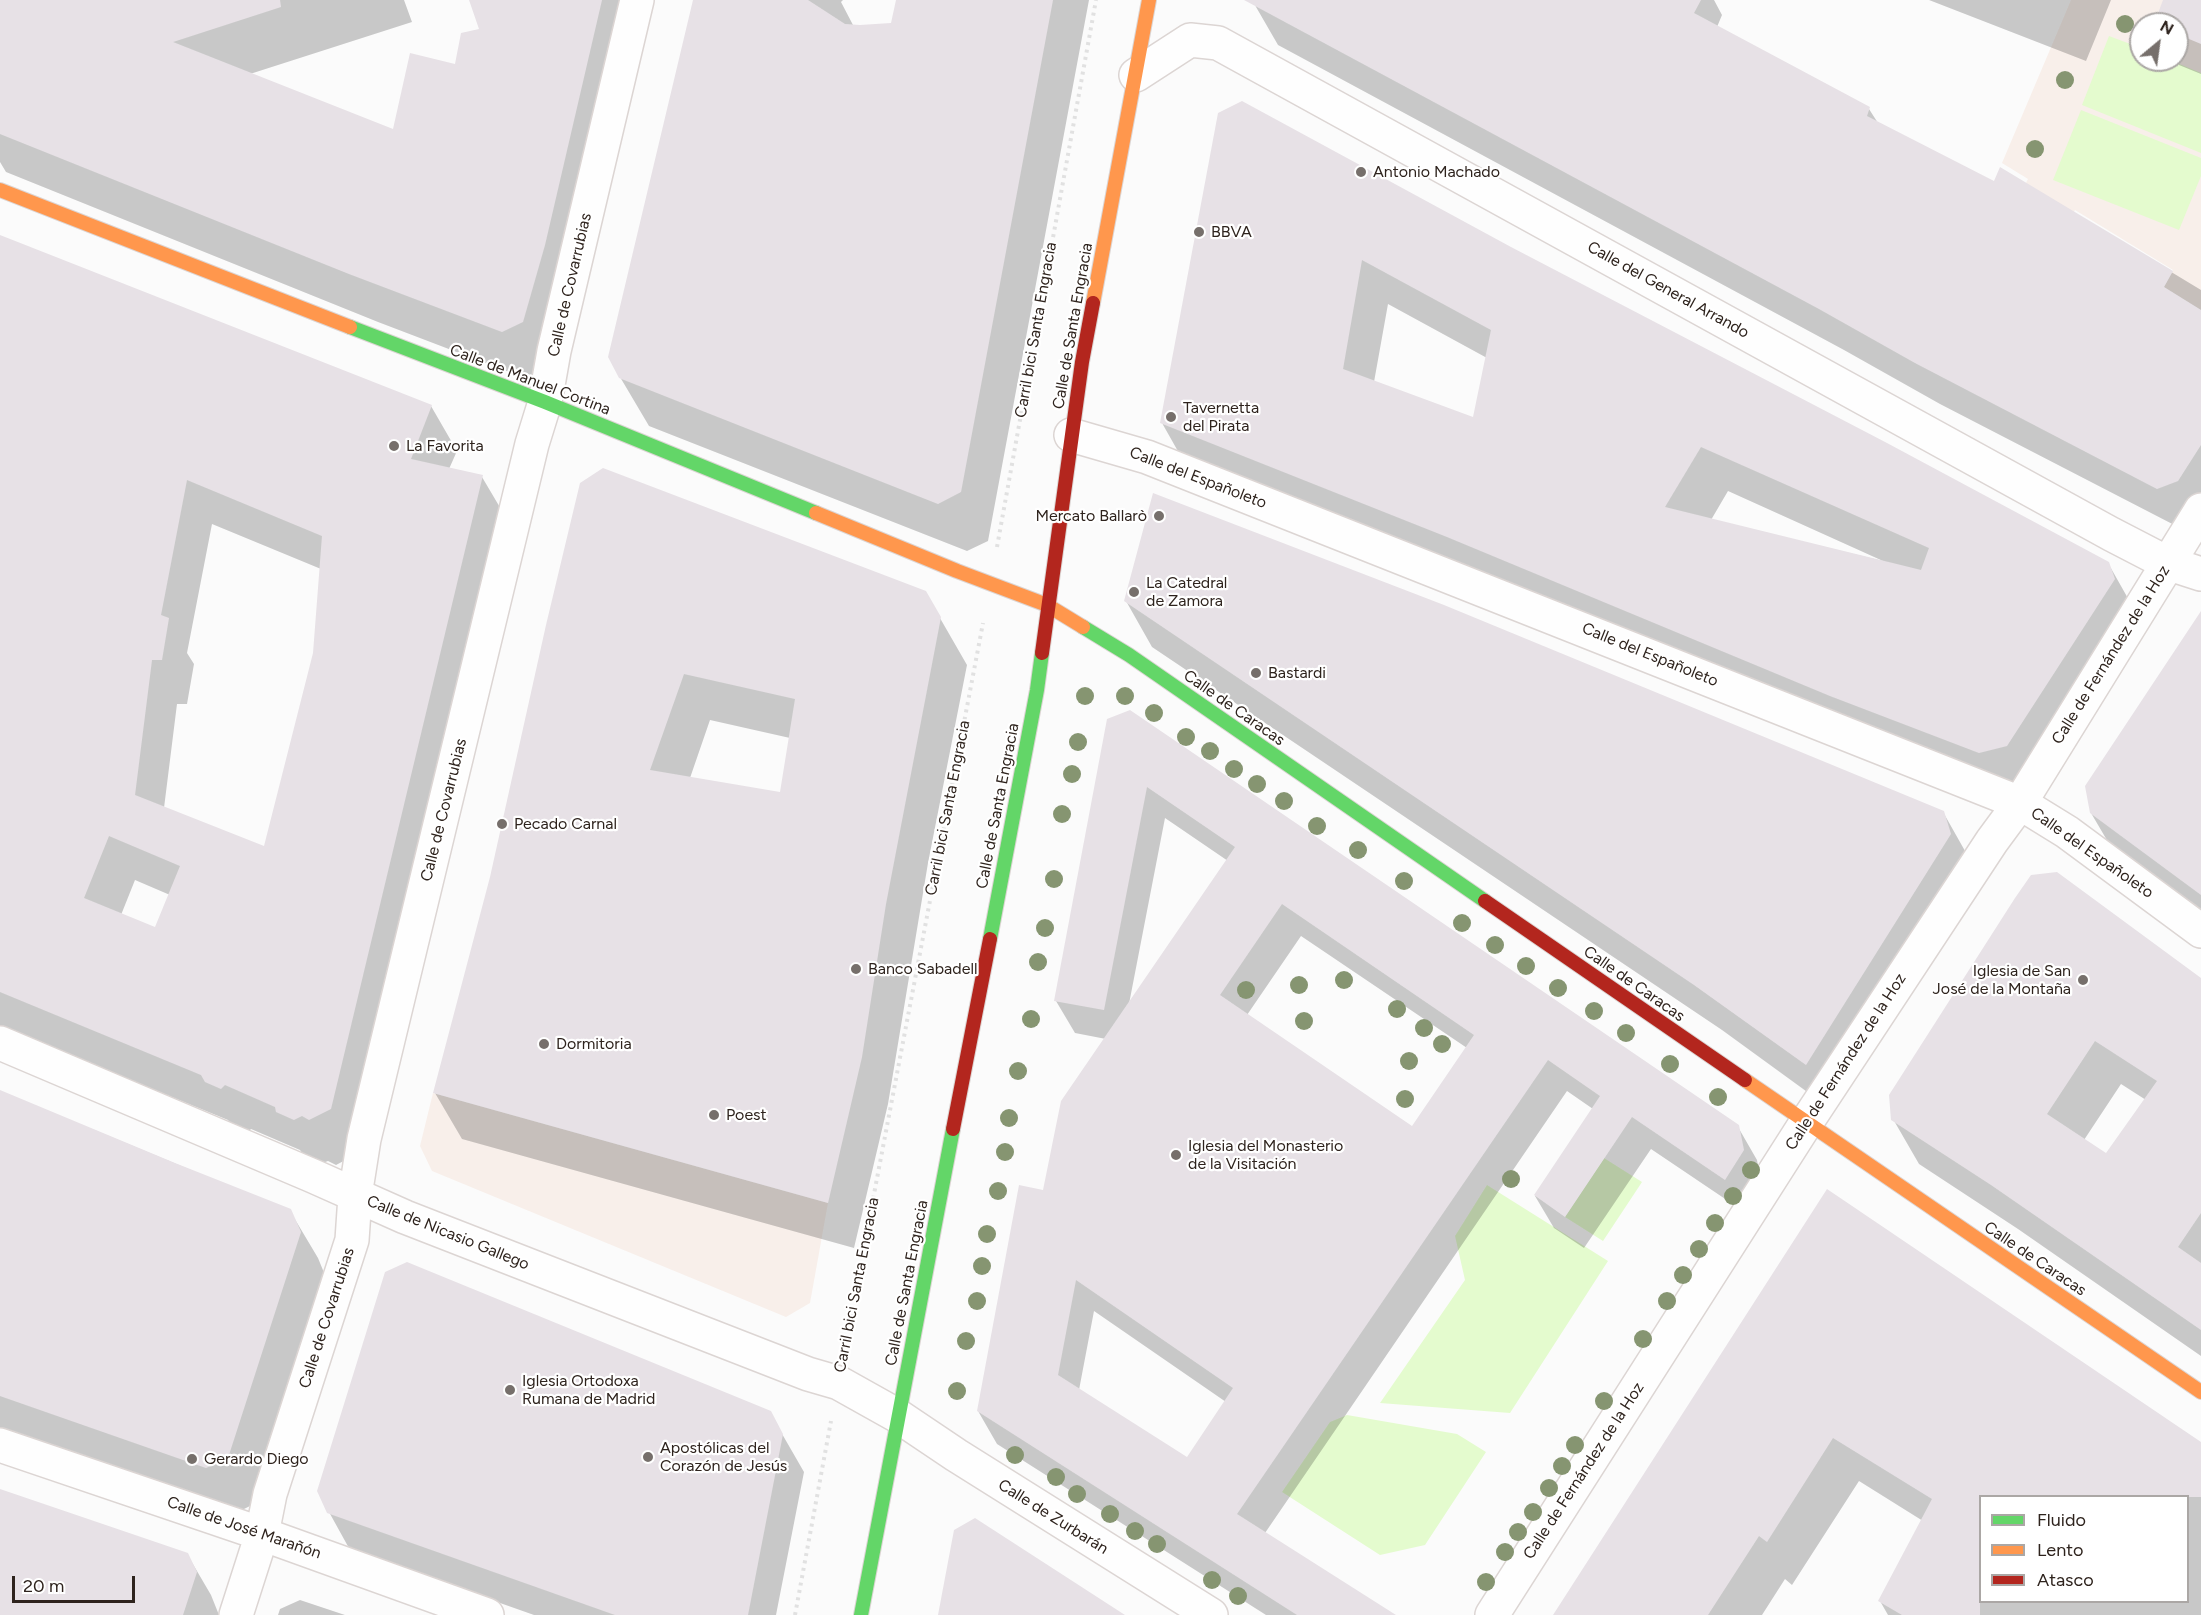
<!DOCTYPE html>
<html>
<head>
<meta charset="utf-8">
<style>
	body { margin:0 }
	#map { position:relative; width:2201px; height:1615px; overflow:hidden; background:#fbfbfb; font-family:Figtree,sans-serif }
	canvas { display:block }
	.legend { position:absolute; left:1979px; top:1495px; width:210px; height:108px; box-sizing:border-box; background:#fff; border:2px solid #aba7a5; margin:0; padding:8px 10px; list-style:none; font-size:18px; color:#2e231d }
	.legend li { display:flex; align-items:center; gap:12px; height:30px }
	.legend b { width:30px; border:2px solid #aba7a5 }
	.north { position:absolute; left:2129px; top:12px; width:60px; height:60px; box-sizing:border-box; background:#fff; border:2px solid #aba7a5; border-radius:50%; rotate:29deg; font-size:16px; font-weight:700; line-height:24px; text-align:center; color:#2e231d }
	.north::after { content:''; display:block; margin:auto; width:21px; height:27px; background:#766f6b; clip-path:polygon(50% 0,100% 100%,50% 72%,0 100%) }
	.scale { position:absolute; left:12px; top:1576px; width:123px; height:27px; box-sizing:border-box; border:3px solid #2e231d; border-top:0; padding-left:8px; font-size:18px; line-height:21px; white-space:nowrap; color:#2e231d; -webkit-text-stroke:4px #fff; paint-order:stroke }
</style>
</head>
<body>
<div id="map">
<canvas width="2201" height="1615"></canvas>
<ul class="legend">
<li><b style="height:8px;background:#63d668"></b>Fluido</li>
<li><b style="height:8px;background:#ff974d"></b>Lento</li>
<li><b style="height:8px;background:#b3261e"></b>Atasco</li>
</ul>
<div class="north">N</div>
<div class="scale">20 m</div>
</div>
<script>
const context = document.querySelector('canvas').getContext('2d');
context.lineJoin = 'round';
function fill(path, color) {
  context.fillStyle = color;
  context.fill(path, 'evenodd');
}
function poly(rows) {
  const path = new Path2D();
  for (const r of rows) {
    path.moveTo(r[0], r[1]);
    for (let i = 2; i < r.length; i += 2) path.lineTo(r[i], r[i + 1]);
  }
  return path;
}
function strokePath(path, color, width, dash) {
  context.strokeStyle = color;
  context.lineWidth = width;
  context.lineCap = dash ? 'butt' : 'round';
  context.setLineDash(dash || []);
  context.stroke(path);
}
function drawText(font, color, halo, rows, align = 'center') {
  context.font = font + ' Figtree,sans-serif';
  context.lineWidth = 4.5;
  context.setLineDash([]);
  context.textBaseline = 'middle';
  context.strokeStyle = halo;
  context.fillStyle = color;
  for (const [text, x, y, turn = 0] of rows) {
    context.save();
    context.translate(x, y);
    context.rotate((+turn || 0) * Math.PI / 180);
    context.textAlign = isNaN(turn) ? turn : align;
    if (halo) context.strokeText(text, 0, 0);
    context.fillText(text, 0, 0);
    context.restore();
  }
}
const built = poly([
	[2071,0,2201,0,2201,310,2164,287,2173,270,2075,210,2063,231,2015,204,2028,179,2002,163],
	[2141,24,2177,24,2177,60,2141,60],
	[433,1093,828,1203,810,1303,786,1317,432,1171,420,1146]
]);
const green = poly([
	[2109,36,2141,48,2141,60,2170,60,2201,73,2201,153,2082,105],
	[2081,110,2201,158,2201,176,2179,230,2053,180],
	[1604,1158,1642,1182,1603,1241,1565,1217],
	[1487,1185,1608,1261,1510,1413,1380,1403,1465,1280,1455,1236],
	[1347,1415,1457,1434,1486,1452,1425,1545,1380,1555,1282,1492,1330,1422]
]);
const shadow = poly([
	[0,0,404,0,412,22,250,74,394,131,456,66,481,30,471,0,643,0,551,371,530,380,378,322,6,172,0,162],
	[695,0,843,0,841,2,853,25,892,25,898,0,1089,0,988,541,967,551,649,426,620,377],
	[1252,0,1714,0,1722,15,1717,27,1869,109,1878,123,1995,183,2001,169,2201,290,2201,522,2182,529,1940,404,1844,350,1278,45],
	[1929,0,2111,0,2086,61],
	[2165,0,2201,0,2201,74,2179,65,2176,60,2177,24,2156,24],
	[1219,114,1510,248,2108,563,2134,609,2032,791,1188,469,1162,423],
	[1388,304,1487,358,1474,419,1374,382],
	[1728,491,1883,561,1711,520],
	[0,236,431,406,457,451,449,469,482,477,508,521,357,1154,336,1165,328,1161,320,1164,304,1156,300,1150,251,1129,247,1133,232,1127,228,1120,0,1027],
	[212,524,321,569,314,653,265,849,164,808,177,704,187,704,194,664,187,653],
	[135,880,170,895,156,929,121,915],
	[925,592,967,665,928,863,888,1104,854,1248,462,1139,435,1093,491,877,548,625],
	[710,720,790,738,781,794,690,778],
	[1126,601,1943,812,1969,858,1832,1110,1722,1030,1152,647],
	[2201,625,2201,919,2118,859,2091,813],
	[1108,720,1738,1127,1757,1160,1761,1183,1743,1211,1651,1149,1584,1248,1554,1228,1535,1196,1593,1109,1567,1091,1265,1533,1394,1615,1266,1615,997,1444,978,1411,1045,1191,1106,1039,1075,1033,1056,1001],
	[1165,818,1228,861,1129,1004],
	[1301,936,1467,1048,1413,1128,1247,1015],
	[1094,1311,1226,1402,1187,1459,1079,1390],
	[2201,980,2201,1356,2018,1229,1919,1164,1893,1119],
	[2121,1084,2146,1100,2107,1155,2084,1140],
	[0,1091,290,1211,318,1258,327,1280,254,1504,234,1514,0,1433],
	[1828,1191,2201,1443,2201,1615,1888,1615,1880,1601,1923,1521,1859,1481,1792,1585,1785,1579,1762,1615,1555,1615],
	[1980,1496,2188,1496,2188,1602,1980,1602],
	[770,1413,804,1472,776,1615,534,1615,350,1550,329,1512],
	[0,1490,187,1554,211,1595,219,1615,0,1615],
	[300,1600,345,1615,278,1615,280,1609]
]);
const building = poly([
	[0,0,280,0,281,7,173,42,393,129,410,53,455,64,461,33,479,29,469,0,602,0,545,245,523,322,502,332,349,274,0,134],
	[693,0,808,0,845,24,860,25,891,23,896,0,1053,0,961,492,938,504,619,378,608,357],
	[1244,0,1701,0,1694,13,1870,107,1867,116,1994,181,2000,167,2173,271,2164,287,2201,310,2201,445,2178,481,2157,489,1915,363,1819,309],
	[2163,0,2201,0,2201,44,2177,34,2177,24,2154,24],
	[1242,101,1511,247,1887,443,2109,562,2115,579,2007,746,1979,753,1830,696,1447,537,1160,423,1218,113],
	[1362,260,1491,330,1473,417,1343,369],
	[1701,447,1929,548,1921,570,1665,507],
	[0,235,432,405,411,459,483,475,331,1109,309,1120,302,1116,294,1120,276,1112,275,1107,225,1085,221,1089,205,1082,201,1075,0,992],
	[187,480,322,536,313,653,264,846,135,795,152,660,162,660,169,618,161,615],
	[109,836,180,866,155,927,84,898],
	[603,468,926,591,941,617,886,904,862,1057,828,1203,433,1093,490,877,546,625,580,483],
	[684,674,795,699,780,792,650,770],
	[1153,493,1444,605,1944,811,1951,834,1806,1065,1694,985,1124,601],
	[2201,611,2201,895,2090,813,2085,786],
	[1130,710,1739,1125,1744,1150,1725,1180,1632,1117,1565,1217,1534,1195,1600,1096,1548,1060,1237,1514,1396,1615,1297,1615,977,1411,1019,1185,1043,1190,1061,1101,1235,847,1147,787,1104,1010,1054,1001,1107,719],
	[1282,904,1474,1035,1412,1126,1220,995],
	[1076,1280,1233,1388,1187,1457,1058,1375],
	[2057,872,2201,978,2201,1213,2178,1247,2201,1263,2201,1330,1991,1185,1891,1120,1889,1095,2015,898,2031,875],
	[2095,1041,2157,1081,2106,1153,2047,1114],
	[0,1090,175,1163,291,1209,301,1232,228,1458,206,1468,0,1396],
	[1827,1189,2201,1442,2201,1497,1980,1497,1980,1615,1902,1615,1878,1601,1932,1499,1833,1438,1767,1542,1759,1536,1708,1615,1553,1615],
	[407,1262,771,1411,783,1434,748,1615,615,1615,327,1513,317,1491,385,1272],
	[0,1489,188,1553,197,1572,183,1615,0,1615],
	[975,1518,1125,1615,938,1615,954,1530]
]);
const path = poly([
	[997,547,1096,0],
	[845,1346,983,623],
	[795,1615,831,1421]
]);
const street = poly([
	[1136,75,1190,40,1218,43,2111,534,2167,563,2201,574],
	[1071,435,1147,457,2020,803,2067,832,2201,931],
	[0,1043,313,1176,405,1217,808,1374,839,1383,898,1416,956,1455,1211,1615],
	[0,1445,262,1534,487,1615],
	[236,1615,262,1534,270,1494,352,1240,355,1196,364,1139,532,444,545,402,554,351,637,0],
	[1492,1615,1806,1123,1992,841,2020,803,2201,510]
]);
const fast = poly([
	[350,327,545,402,816,513],
	[1083,627,1129,655,1485,901],
	[990,939,1037,690,1042,653],
	[861,1615,953,1129]
]);
const slow = poly([
	[0,190,350,327],
	[1093,303,1149,0],
	[816,513,957,571,1047,605,1083,627],
	[1745,1080,2201,1392]
]);
const jam = poly([
	[1042,653,1082,362,1093,303],
	[1485,901,1745,1080],
	[953,1129,990,939]
]);
const trees = [
	[2125,24],
	[2065,80],
	[2035,149],
	[1085,696],
	[1125,696],
	[1154,713],
	[1186,737],
	[1078,742],
	[1210,751],
	[1234,769],
	[1072,774],
	[1257,784],
	[1284,801],
	[1062,814],
	[1317,826],
	[1358,850],
	[1054,879],
	[1404,881],
	[1462,923],
	[1045,928],
	[1495,945],
	[1038,962],
	[1526,966],
	[1344,980],
	[1299,985],
	[1558,988],
	[1246,990],
	[1397,1009],
	[1594,1011],
	[1031,1019],
	[1304,1021],
	[1424,1028],
	[1626,1033],
	[1442,1044],
	[1409,1061],
	[1670,1064],
	[1018,1071],
	[1718,1097],
	[1405,1099],
	[1009,1118],
	[1005,1152],
	[1751,1170],
	[1511,1179],
	[998,1191],
	[1733,1196],
	[1715,1223],
	[987,1234],
	[1699,1249],
	[982,1266],
	[1683,1275],
	[977,1301],
	[1667,1301],
	[1643,1339],
	[966,1341],
	[957,1391],
	[1604,1401],
	[1575,1445],
	[1015,1455],
	[1562,1466],
	[1056,1477],
	[1549,1488],
	[1077,1494],
	[1533,1512],
	[1110,1514],
	[1135,1531],
	[1518,1532],
	[1157,1544],
	[1505,1552],
	[1212,1580],
	[1486,1582],
	[1238,1596]
];
const markers = [
	[1361,172,6,"#766f6b"],
	[1199,232,6,"#766f6b"],
	[1171,417,6,"#766f6b"],
	[394,446,6,"#766f6b"],
	[1159,516,6,"#766f6b"],
	[1134,592,6,"#766f6b"],
	[1256,673,6,"#766f6b"],
	[502,824,6,"#766f6b"],
	[856,969,6,"#766f6b"],
	[2083,980,6,"#766f6b"],
	[544,1044,6,"#766f6b"],
	[714,1115,6,"#766f6b"],
	[1176,1155,6,"#766f6b"],
	[510,1390,6,"#766f6b"],
	[648,1457,6,"#766f6b"],
	[192,1459,6,"#766f6b"]
];
const poiNames = [
	["Antonio Machado",1373,172],
	["BBVA",1211,232],
	["Tavernetta",1183,408],
	["del Pirata",1183,426],
	["La Favorita",406,446],
	["Mercato Ballarò",1147,516,"right"],
	["La Catedral",1146,583],
	["de Zamora",1146,601],
	["Bastardi",1268,673],
	["Pecado Carnal",514,824],
	["Banco Sabadell",868,969],
	["Iglesia de San",2071,971,"right"],
	["José de la Montaña",2071,989,"right"],
	["Dormitoria",556,1044],
	["Poest",726,1115],
	["Iglesia del Monasterio",1188,1146],
	["de la Visitación",1188,1164],
	["Iglesia Ortodoxa",522,1381],
	["Rumana de Madrid",522,1399],
	["Apostólicas del",660,1448],
	["Corazón de Jesús",660,1466],
	["Gerardo Diego",204,1459]
];
const streetNames = [
	["Calle de Covarrubias",570,285,-77],
	["Calle del General Arrando",1668,290,29],
	["Calle de Santa Engracia",1073,326,-80],
	["Carril bici Santa Engracia",1036,330,-80],
	["Calle de Manuel Cortina",530,380,21],
	["Calle del Españoleto",1198,478,21],
	["Calle del Españoleto",1650,655,22],
	["Calle de Fernández de la Hoz",2111,655,-58],
	["Calle de Caracas",1234,708,35],
	["Calle de Santa Engracia",998,806,-79],
	["Carril bici Santa Engracia",948,808,-79],
	["Calle de Covarrubias",444,810,-76],
	["Calle del Españoleto",2092,853,35],
	["Calle de Caracas",1634,984,35],
	["Calle de Fernández de la Hoz",1846,1062,-57],
	["Calle de Nicasio Gallego",448,1233,22],
	["Calle de Caracas",2035,1259,34],
	["Calle de Santa Engracia",907,1283,-79],
	["Carril bici Santa Engracia",857,1285,-79],
	["Calle de Covarrubias",327,1318,-72],
	["Calle de Fernández de la Hoz",1584,1471,-57],
	["Calle de Zurbarán",1053,1517,32],
	["Calle de José Marañón",244,1528,19]
];
fill(built, '#f8efea');
fill(green, '#e4fbce');
fill(shadow, '#0003');
fill(building, '#e7e1e6');
strokePath(street, '#dcd5d3', 36);
strokePath(fast, '#dcd5d3', 16);
strokePath(slow, '#dcd5d3', 16);
strokePath(jam, '#dcd5d3', 16);
strokePath(path, '#e1e1e1', 4, [3, 4.5]);
strokePath(street, '#fefefe', 33);
strokePath(fast, '#63d668', 14);
strokePath(slow, '#ff974d', 14);
strokePath(jam, '#b3261e', 14);
context.fillStyle = '#869571';
for (const [x, y] of trees) {
  context.beginPath();
  context.arc(x, y, 9, 0, 2 * Math.PI);
  context.fill();
}
for (const [x, y, r, color] of markers) {
  const dot = new Path2D();
  dot.arc(x, y, r, 0, 2 * Math.PI);
  context.fillStyle = color;
  context.fill(dot);
  strokePath(dot, '#fff', 2);
}
drawText('16px', '#2e231d', '#fff', poiNames, 'left');
drawText('16px', '#2e231d', '#fff', streetNames);
</script>
</body>
</html>
